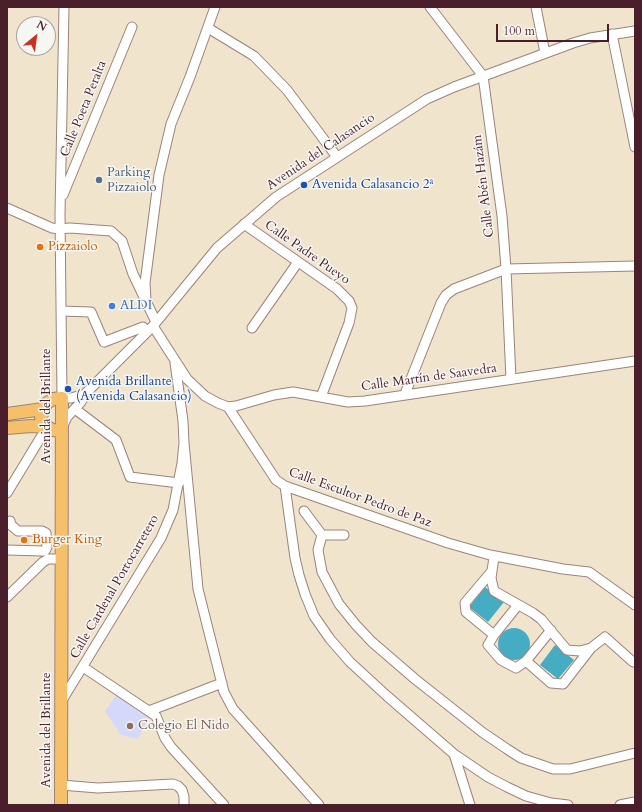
<!DOCTYPE html>
<html>
<head>
<meta charset="utf-8">
<style>
	body { margin:0 }
	#map { position:relative; width:642px; height:812px; overflow:hidden; background:#f1e4cd; font-family:Cardo,serif }
	canvas { display:block }
	.frame { position:absolute; inset:0; border:8px solid #4a1f2b; pointer-events:none }
	.north { position:absolute; left:16px; top:16px; width:40px; height:40px; box-sizing:border-box; background:#f6f6f2; border:1px solid #b1a0a2; border-radius:50%; rotate:29deg; font-size:11px; font-weight:700; line-height:16px; text-align:center; color:#4a1f2b }
	.north::after { content:''; display:block; margin:auto; width:14px; height:18px; background:#c8321e; clip-path:polygon(50% 0,100% 100%,50% 72%,0 100%) }
	.scale { position:absolute; left:496px; top:24px; width:113px; height:18px; box-sizing:border-box; border:2px solid #4a1f2b; border-top:0; padding-left:5px; font-size:12px; line-height:14px; white-space:nowrap; color:#4a1f2b; -webkit-text-stroke:3px #f6f6f2; paint-order:stroke }
</style>
</head>
<body>
<div id="map">
<canvas width="642" height="812"></canvas>
<div class="frame"></div>
<div class="north">N</div>
<div class="scale">100 m</div>
</div>
<script>
const context = document.querySelector('canvas').getContext('2d');
context.lineJoin = 'round';
function fill(path, color) {
  context.fillStyle = color;
  context.fill(path, 'evenodd');
}
function poly(rows) {
  const path = new Path2D();
  for (const r of rows) {
    if (r.length === 3) {
      path.moveTo(r[0] + r[2], r[1]);
      path.arc(r[0], r[1], r[2], 0, 2 * Math.PI);
      continue;
    }
    path.moveTo(r[0], r[1]);
    for (let i = 2; i < r.length; i += 2) path.lineTo(r[i], r[i + 1]);
  }
  return path;
}
function strokePath(path, color, width, dash) {
  context.strokeStyle = color;
  context.lineWidth = width;
  context.lineCap = dash ? 'butt' : 'round';
  context.setLineDash(dash || []);
  context.stroke(path);
}
function drawText(font, color, halo, rows, align = 'center') {
  context.font = font + ' Cardo,serif';
  context.lineWidth = 3;
  context.setLineDash([]);
  context.textBaseline = 'middle';
  context.strokeStyle = halo;
  context.fillStyle = color;
  for (const [text, x, y, turn = 0] of rows) {
    context.save();
    context.translate(x, y);
    context.rotate((+turn || 0) * Math.PI / 180);
    context.textAlign = isNaN(turn) ? turn : align;
    if (halo) context.strokeText(text, 0, 0);
    context.fillText(text, 0, 0);
    context.restore();
  }
}
const built = poly([
	[117,694,149,717,138,739,121,735,105,711]
]);
const water = poly([
	[485,587,504,602,488,622,469,607],
	[514,644,16],
	[555,645,574,660,558,679,540,665]
]);
const minor = poly([
	[64,7,60,214,62,398,71,398,85,394],
	[430,7,483,76,502,216,506,269,511,379],
	[536,7,545,53],
	[208,28,254,56,287,90,337,157],
	[612,34,635,147],
	[63,195,132,27],
	[7,208,52,228,60,229,70,228,111,231,122,241,133,274,156,322],
	[244,224,337,289,349,301,352,308,349,323,321,397],
	[146,300,145,283,159,175,171,124,190,77,215,7],
	[61,311,91,312,104,342,143,327,147,332],
	[153,326,187,379,205,396,218,403,228,407,276,480,285,486,448,543,490,555,563,569,589,572,635,605],
	[252,328,298,262],
	[405,394,441,303,446,295,454,289,506,269,635,266],
	[228,407,236,406,274,395,293,392,348,402,365,401,635,361],
	[75,409,116,440,130,477,179,483],
	[62,428,67,417,81,402,85,394,153,326,217,248,276,197,427,99,454,87,573,43,590,38,635,31],
	[184,443,198,589,224,692,233,709,319,805],
	[285,486,295,558,299,575,305,594,314,616,330,639,350,662,387,696,454,754,488,777,507,787,526,796,551,803,568,805],
	[7,493,47,427],
	[304,511,322,535],
	[322,535,318,550,322,572,339,604,356,625,372,642,415,679,482,732,507,749,521,758,553,769,570,769,635,753],
	[322,535,344,535],
	[7,550,43,551,45,551,47,547,46,533,42,531,18,531,11,525,10,521],
	[494,557,491,578,494,591,533,613,541,619,567,650,580,651,591,648,605,637,633,662,635,662],
	[492,571,465,603,466,612,494,635,488,645,501,660,516,668,526,661,551,683,563,684,591,648],
	[7,597,43,562,48,559,61,559],
	[494,635,518,605],
	[526,661,551,630],
	[83,667,156,716,165,738,171,747,224,805],
	[61,702,161,538,173,510,182,463,184,443,183,421,175,363],
	[149,711,222,683],
	[454,754,470,805],
	[61,785,98,788,173,784,178,786,182,790,184,797,184,805],
	[620,805,635,802]
]);
const major = poly([
	[7,414,43,409],
	[7,428,31,426,47,427],
	[61,431,53,430,47,427,41,418,43,409,47,403,53,399,62,398,61,805]
]);
const markers = [
	[99,180,4,"#5c6f8a"],
	[304,185,4,"#1a4fb4"],
	[40,247,4,"#e8710a"],
	[112,306,4,"#3f7fe0"],
	[68,389,4,"#1a4fb4"],
	[24,540,4,"#e8710a"],
	[130,726,4,"#8d6e63"]
];
const streetNames = [
	["Calle Poeta Peralta",84,109,-68],
	["Avenida del Calasancio",321,152,-34],
	["Calle Abén Hazám",484,186,-97],
	["Calle Padre Pueyo",307,253,35],
	["Calle Martín de Saavedra",429,378,-8],
	["Avenida del Brillante",47,406,-90],
	["Calle Escultor Pedro de Paz",360,498,20],
	["Calle Cardenal Portocarretero",115,587,-60],
	["Avenida del Brillante",47,730,-90]
];
const serviceNames = [
	["Parking",107,173],
	["Pizzaiolo",107,188]
];
const transitNames = [
	["Avenida Calasancio 2ª",312,185],
	["Avenida Brillante",76,382],
	["(Avenida Calasancio)",76,397]
];
const foodNames = [
	["Pizzaiolo",48,247],
	["Burger King",32,540]
];
const shopNames = [
	["ALDI",120,306]
];
const educationNames = [
	["Colegio El Nido",138,726]
];
fill(built, '#d4d8f9');
fill(water, '#45acc4');
strokePath(minor, '#9e827c', 11);
strokePath(major, '#9e827c', 14);
strokePath(minor, '#fff', 9);
strokePath(major, '#f6c06b', 12);
for (const [x, y, r, color] of markers) {
  const dot = new Path2D();
  dot.arc(x, y, r, 0, 2 * Math.PI);
  context.fillStyle = color;
  context.fill(dot);
  strokePath(dot, '#f6f6f2', 1.5);
}
drawText('13px', '#4a1f2b', '#f6f6f2', streetNames);
drawText('13px', '#4e5e75', '#f6f6f2', serviceNames, 'left');
drawText('13px', '#164399', '#f6f6f2', transitNames, 'left');
drawText('13px', '#c56008', '#f6f6f2', foodNames, 'left');
drawText('13px', '#366cbe', '#f6f6f2', shopNames, 'left');
drawText('13px', '#785e54', '#f6f6f2', educationNames, 'left');
</script>
</body>
</html>
